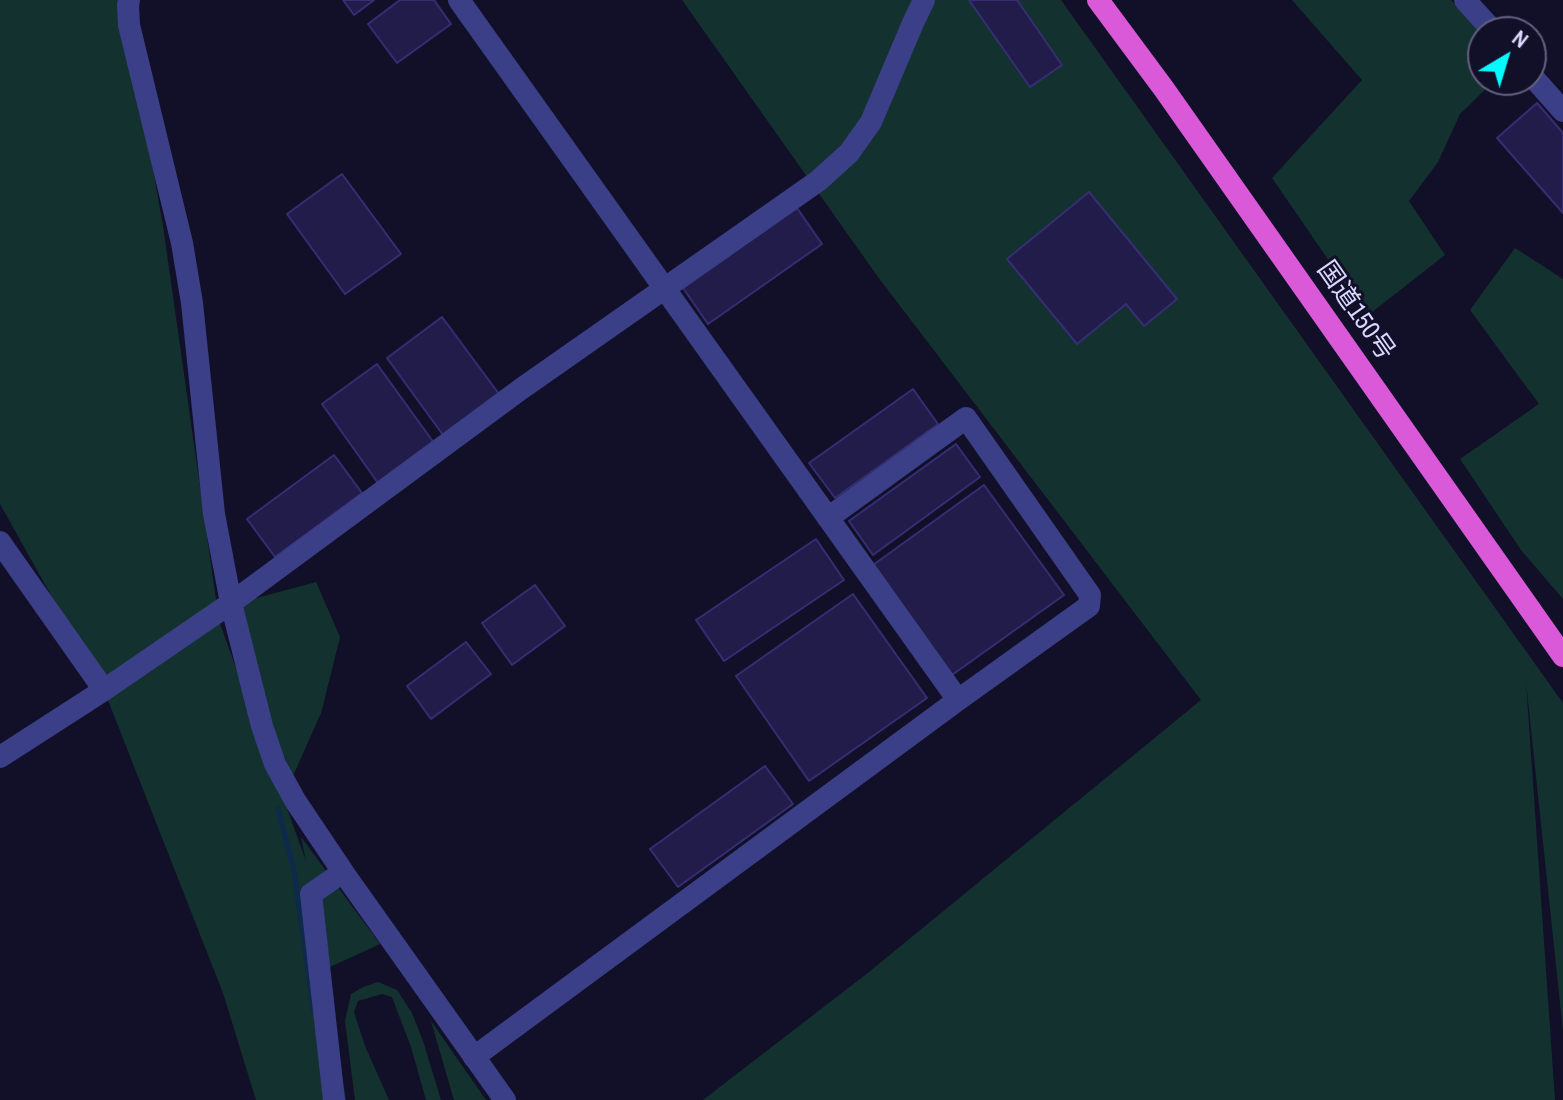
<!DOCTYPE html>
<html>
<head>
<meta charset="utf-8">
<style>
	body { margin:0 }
	#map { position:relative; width:1563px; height:1100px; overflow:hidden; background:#121028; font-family:"Archivo Narrow",sans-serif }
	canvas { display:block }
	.north { position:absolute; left:1467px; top:16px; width:80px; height:80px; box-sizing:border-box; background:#121028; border:2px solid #62607e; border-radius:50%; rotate:38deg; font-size:22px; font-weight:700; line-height:32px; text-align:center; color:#d9d8ff }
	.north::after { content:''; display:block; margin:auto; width:28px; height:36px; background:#04fafe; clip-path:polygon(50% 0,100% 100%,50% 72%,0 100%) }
</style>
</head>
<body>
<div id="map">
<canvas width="1563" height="1100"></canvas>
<div class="north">N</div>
</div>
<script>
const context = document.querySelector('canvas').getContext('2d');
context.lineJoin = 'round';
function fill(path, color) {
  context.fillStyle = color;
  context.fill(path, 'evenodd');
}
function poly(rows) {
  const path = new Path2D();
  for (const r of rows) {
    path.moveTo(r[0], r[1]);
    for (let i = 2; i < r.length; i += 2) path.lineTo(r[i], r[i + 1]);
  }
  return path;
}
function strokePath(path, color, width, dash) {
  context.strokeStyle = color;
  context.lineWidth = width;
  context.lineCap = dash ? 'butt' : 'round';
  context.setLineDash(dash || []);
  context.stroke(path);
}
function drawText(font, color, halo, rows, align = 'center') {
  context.font = font + ' "Archivo Narrow","Noto Sans JP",sans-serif';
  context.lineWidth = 6;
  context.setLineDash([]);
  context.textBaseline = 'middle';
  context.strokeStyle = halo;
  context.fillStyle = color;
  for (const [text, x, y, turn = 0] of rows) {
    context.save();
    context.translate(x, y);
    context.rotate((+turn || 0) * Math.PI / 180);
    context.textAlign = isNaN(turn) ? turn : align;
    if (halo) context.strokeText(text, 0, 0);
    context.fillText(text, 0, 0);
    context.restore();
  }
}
const green = poly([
	[0,0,123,0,163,226,219,621,306,861,301,837,380,944,330,967,312,891,346,1100,256,1100,223,993,104,690,0,504],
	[682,0,1061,0,1563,703,1563,1031,1526,682,1555,1100,703,1100,869,972,1201,700,878,277],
	[1292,0,1451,0,1483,35,1483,80,1495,80,1460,114,1438,162,1409,201,1445,255,1367,316,1272,178,1362,80],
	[1515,248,1563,279,1563,599,1521,550,1460,459,1539,404,1470,310],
	[316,582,340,637,321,713,293,776,273,732,242,602],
	[378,982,397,990,412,1013,423,1041,441,1100,426,1100,411,1047,392,997,382,994,358,1001,354,1012,365,1046,389,1100,355,1100,345,1021,351,994,363,987],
	[431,1021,486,1100,454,1100]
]);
const stream = poly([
	[278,809,294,870,313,1009]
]);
const building = poly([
	[343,0,374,0,354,15,343,0],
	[400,0,434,0,451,24,397,63,368,24,400,0],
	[969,0,1017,0,1062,65,1030,87,969,0],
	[1537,103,1563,133,1563,213,1497,138,1537,103],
	[342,174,401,254,345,294,287,214,342,174],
	[1089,192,1177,299,1144,326,1126,304,1077,344,1007,259,1089,192],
	[797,208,822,244,708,324,683,288,797,208],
	[442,317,499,394,443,435,387,358,442,317],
	[377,364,434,443,378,483,322,404,377,364],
	[913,389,938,424,835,498,809,463,913,389],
	[956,444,980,477,873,555,849,521,956,444],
	[334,455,362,493,275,557,247,519,334,455],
	[984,485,1064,595,952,675,873,565,984,485],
	[816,539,844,580,724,661,696,620,816,539],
	[535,585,565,626,512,665,482,623,535,585],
	[853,594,927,698,809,781,736,676,853,594],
	[466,642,491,674,431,719,407,686,466,642],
	[765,766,793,804,678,887,650,849,765,766]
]);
const minor = poly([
	[459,0,958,700],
	[1465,0,1494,32],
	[1531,75,1563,111],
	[0,542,104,690],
	[0,757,104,690,231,603,521,389,818,181,849,153,871,122,913,23,924,0],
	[474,1057,958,700,1089,606,1090,595,966,418,828,518],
	[334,1100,311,894,343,872]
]);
const tertiary = poly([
	[129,0,128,5,129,25,182,243,192,303,214,514,231,603,262,726,275,764,296,802,343,872,505,1100]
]);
const trunk = poly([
	[1098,0,1164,89,1563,656]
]);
const streetNames = [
	["国道150号",1355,311,55]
];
fill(green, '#13322f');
strokePath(stream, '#0d294b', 5);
fill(building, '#211c49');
strokePath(building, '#362e75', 2);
strokePath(minor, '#3b3f87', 22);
strokePath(tertiary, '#3b3f87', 22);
strokePath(trunk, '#da59d9', 22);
drawText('26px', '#d9d8ff', '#121028', streetNames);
</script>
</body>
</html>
